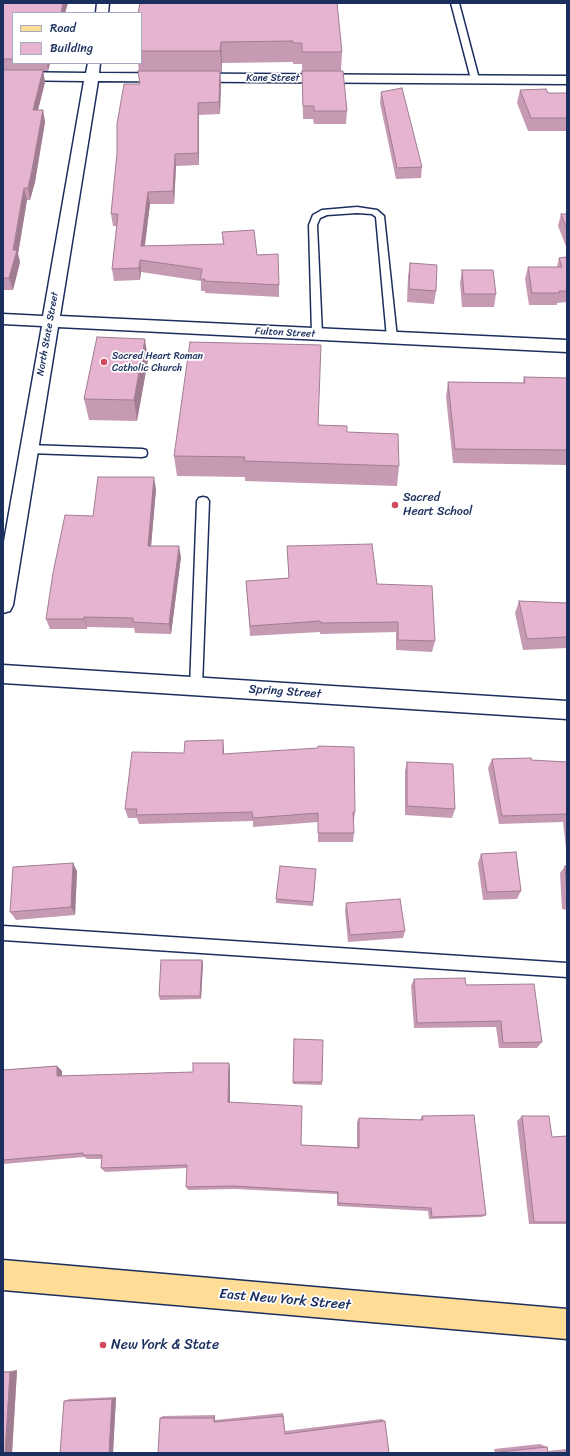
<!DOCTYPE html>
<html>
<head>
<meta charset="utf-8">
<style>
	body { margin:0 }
	#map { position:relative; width:570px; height:1456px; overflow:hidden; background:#fff; font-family:Sriracha,sans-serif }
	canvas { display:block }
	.frame { position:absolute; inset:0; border:4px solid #1b2f5e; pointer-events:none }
	.legend { position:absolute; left:12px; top:12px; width:130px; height:52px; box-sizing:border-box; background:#fff; border:1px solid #a4acbf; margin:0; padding:5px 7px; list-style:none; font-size:12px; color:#1b2f5e }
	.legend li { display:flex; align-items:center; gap:8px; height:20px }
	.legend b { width:20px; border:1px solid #a4acbf }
</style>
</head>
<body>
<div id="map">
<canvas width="570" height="1456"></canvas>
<div class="frame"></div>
<ul class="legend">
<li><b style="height:5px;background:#ffdd96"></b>Road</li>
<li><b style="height:11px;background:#e6b3d0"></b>Building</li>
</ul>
</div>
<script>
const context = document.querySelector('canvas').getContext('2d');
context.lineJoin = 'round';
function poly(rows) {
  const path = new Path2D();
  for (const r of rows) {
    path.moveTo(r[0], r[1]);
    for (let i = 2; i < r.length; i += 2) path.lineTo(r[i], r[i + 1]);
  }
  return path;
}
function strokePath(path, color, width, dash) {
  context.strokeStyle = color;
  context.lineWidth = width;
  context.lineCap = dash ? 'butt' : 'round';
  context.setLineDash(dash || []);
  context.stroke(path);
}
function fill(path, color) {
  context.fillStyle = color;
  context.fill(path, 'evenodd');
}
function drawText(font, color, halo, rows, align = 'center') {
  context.font = font + ' Sriracha,sans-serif';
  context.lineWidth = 3.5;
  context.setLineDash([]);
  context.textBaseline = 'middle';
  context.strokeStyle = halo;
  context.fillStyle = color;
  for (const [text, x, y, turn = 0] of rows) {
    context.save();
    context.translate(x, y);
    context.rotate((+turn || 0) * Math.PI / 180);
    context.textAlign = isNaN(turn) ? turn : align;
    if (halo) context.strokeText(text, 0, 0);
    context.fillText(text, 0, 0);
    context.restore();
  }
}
const service = poly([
	[451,3,459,3,479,79,478,81,475,81,471,79,451,3],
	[357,207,377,210,384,216,397,338,395,340,389,340,387,338,376,217,372,214,357,213,327,215,320,218,317,225,322,334,317,337,312,334,309,225,313,215,322,210,357,207],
	[29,445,142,449,146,450,147,453,146,456,142,457,29,453,25,452,24,449,25,446,29,445],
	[203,497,207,498,209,501,202,687,200,691,196,692,192,691,190,687,197,501,199,498,203,497],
	[3,926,567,963,567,977,3,940,3,926]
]);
const minor = poly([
	[97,3,109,3,108,13,96,13,97,3],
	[88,63,100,63,99,73,567,76,567,84,98,81,60,316,567,340,567,352,58,327,13,605,10,611,3,613,3,547,42,326,3,324,3,314,43,316,84,81,3,80,3,72,86,73,88,63],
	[3,665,567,701,567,719,3,683,3,665]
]);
const primary = poly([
	[3,1260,567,1309,567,1339,3,1290,3,1260]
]);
const wall = poly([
	[3,3,68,3,65,13,13,13,13,63,50,63,48,71,43,71,45,82,38,110,43,110,45,122,35,182,30,200,27,200,18,254,20,262,13,290,3,290],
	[140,3,342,52,341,71,347,111,346,124,314,124,313,119,303,119,302,64,293,64,293,62,222,63,222,72,220,72,221,83,220,114,199,115,199,165,176,166,174,204,150,204,145,246,223,244,222,232,257,255,279,285,279,297,205,293,205,291,201,291,201,281,141,272,140,280,114,281,112,269,117,226,113,226,111,214,140,84,138,63,141,63,141,13],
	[520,90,548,93,567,93,567,131,528,131,517,103],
	[381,92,422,167,421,178,396,179,380,103],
	[561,214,567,214,567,249,558,226],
	[567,257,567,302,557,303,557,305,529,305,525,279,528,267,557,267,559,258],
	[410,263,436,291,434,304,407,302,408,276],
	[462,270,496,294,494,307,462,307,460,283],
	[148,360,137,421,89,420,84,399],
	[524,377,567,378,567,465,453,463,446,397,448,382,523,383],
	[318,425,347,432,399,466,397,486,245,481,245,477,177,476,174,456],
	[156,489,151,546,181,557,171,634,135,633,134,628,87,627,87,629,50,629,46,619,93,516],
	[287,546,377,584,435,641,432,652,396,650,396,632,320,634,320,632,250,636,246,581,289,578],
	[519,601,567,603,567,648,523,650,515,613],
	[224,750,224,754,355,812,354,821,353,821,354,833,353,842,318,842,318,822,253,827,253,821,139,824,137,818,128,818,125,809,184,753],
	[492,759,567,762,567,857,563,822,499,824,488,768],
	[407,762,455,809,452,818,405,815,405,771],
	[481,854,521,891,517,899,483,900,478,863],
	[565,866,567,866,567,910,562,909,560,873],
	[316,869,313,906,276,903,276,899],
	[77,871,75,915,16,920,10,912],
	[346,903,405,931,403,938,348,942,345,911],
	[202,960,203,963,201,999,160,1000,159,996],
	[414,979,466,985,542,1042,537,1048,499,1048,496,1027,414,1028,411,986],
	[294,1039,322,1082,322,1085,293,1084],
	[57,1066,62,1071,62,1076,193,1072,230,1068,230,1102,301,1145,357,1147,357,1122,359,1118,420,1120,422,1116,486,1215,482,1217,429,1219,428,1211,337,1206,337,1194,235,1189,188,1190,186,1187,187,1168,105,1172,101,1168,102,1159,87,1159,84,1157,3,1164,3,1070],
	[522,1116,552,1137,567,1136,567,1224,529,1224,517,1121],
	[17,1370,12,1453,3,1453,3,1372],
	[116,1397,113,1453,64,1401,69,1399],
	[283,1413,285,1431,382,1419,385,1421,389,1453,160,1418,163,1416,215,1415,215,1420],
	[540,1444,547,1447,548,1451,567,1449,567,1453,495,1453,494,1449]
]);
const shadedWall = poly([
	[63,3,68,3,65,13,61,13],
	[221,42,222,63,222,72,220,51],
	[47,63,50,63,48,71],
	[43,70,45,82,35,122,33,110],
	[220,71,221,83,220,114,219,102],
	[198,103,199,115,199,165,198,153],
	[43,110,45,122,35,182,30,200,28,188],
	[175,154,176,166,174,204,173,191],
	[24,188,27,200,18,254,20,262,13,290,9,278],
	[148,192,150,204,143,258,141,246],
	[140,260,141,272,140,280,139,268],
	[145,339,148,360,137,421,134,400],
	[154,477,156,489,150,558,148,546],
	[179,546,181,557,171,634,169,624],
	[84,617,87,627,87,629,84,619],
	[223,740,224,750,224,764,223,754],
	[73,863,77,871,75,915,71,907],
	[202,960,203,963,201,999,200,996],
	[229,1063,230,1068,230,1107,228,1102],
	[57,1066,62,1071,62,1081,57,1076],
	[17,1370,12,1453,5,1453,10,1372],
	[116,1397,113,1453,109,1453,112,1399],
	[215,1415,215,1420,214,1422,214,1418]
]);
const building = poly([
	[3,3,63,3,61,13,13,13,13,59,3,59,3,3],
	[140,3,337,3,342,52,302,52,302,43,293,43,293,41,221,42,220,51,141,51,141,13,138,13,140,3],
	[3,70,43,70,33,110,43,110,32,170,28,188,24,188,13,250,17,250,9,278,3,278,3,70],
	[138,71,220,71,219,102,198,103,198,153,175,154,173,191,148,192,141,246,224,244,222,232,254,230,257,255,278,254,279,285,204,281,205,279,200,279,202,269,140,260,139,268,112,269,118,214,111,214,117,153,117,124,124,84,140,84,138,71],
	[302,71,343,71,347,111,314,111,314,106,303,106,302,71],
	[402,88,422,167,397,168,381,92,402,88],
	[546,89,548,93,567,93,567,118,531,118,520,90,546,89],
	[561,214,567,214,567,229,561,214],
	[567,257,567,291,559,291,560,293,532,293,528,267,562,267,559,258,567,257],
	[410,263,437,265,436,291,409,289,410,263],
	[462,270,493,270,496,294,464,294,462,270],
	[97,337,145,339,134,400,84,399,97,337],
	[190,342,321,345,318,425,347,426,347,432,398,434,399,466,244,461,245,457,174,456,190,342],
	[524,377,567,378,567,450,455,449,448,382,525,383,524,377],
	[98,477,154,477,148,546,179,546,169,624,133,622,133,618,84,617,84,619,46,619,53,573,65,515,93,516,98,477],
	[372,544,377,584,432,586,435,641,398,640,398,622,321,623,320,621,250,626,246,581,289,578,287,546,372,544],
	[519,601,567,603,567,637,527,639,519,601],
	[223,740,223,754,318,748,318,746,354,747,355,812,353,812,354,833,318,833,318,813,253,818,252,812,136,815,137,809,125,809,132,752,184,753,185,741,223,740],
	[531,758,531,760,567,762,567,814,502,816,492,759,531,758],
	[407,762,453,764,455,809,407,806,407,762],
	[516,852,521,891,487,892,481,854,516,852],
	[73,863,71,907,10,912,13,867,73,863],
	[280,866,316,869,313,902,276,899,280,866],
	[565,866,567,866,567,897,565,866],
	[400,899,405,931,350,935,346,903,400,899],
	[161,960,202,960,200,996,159,996,161,960],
	[465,978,466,985,534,984,542,1042,503,1043,501,1021,417,1023,414,979,465,978],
	[294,1039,323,1040,322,1082,293,1082,294,1039],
	[193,1063,229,1063,228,1102,302,1106,301,1145,359,1148,359,1118,423,1120,422,1116,474,1115,486,1215,432,1217,431,1208,338,1203,338,1192,233,1186,186,1187,187,1165,101,1168,102,1155,83,1155,83,1153,3,1160,3,1070,57,1066,57,1076,193,1072,193,1063],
	[522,1116,549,1116,552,1137,567,1136,567,1222,534,1222,522,1116],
	[3,1372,10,1372,5,1453,3,1453,3,1372],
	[112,1399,109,1453,60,1453,64,1401,112,1399],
	[283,1416,285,1434,385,1421,389,1453,158,1453,160,1418,214,1418,214,1422,283,1416],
	[547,1447,548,1453,500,1453,499,1452,547,1447]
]);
const markers = [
	[104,362,4,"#d1495b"],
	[395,505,4,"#d1495b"],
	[103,1345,4,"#d1495b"]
];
const farStreetnames = [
	["Kane Street",273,78],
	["Fulton Street",285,333,3],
	["North State Street",48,334,-80]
];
const farPoinames = [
	["Sacred Heart Roman",112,356],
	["Catholic Church",112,368]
];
const poiNames = [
	["Sacred",403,498],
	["Heart School",403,512]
];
const streetNames = [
	["Spring Street",285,692,4]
];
const nearStreetnames = [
	["East New York Street",285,1300,5]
];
const nearPoinames = [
	["New York & State",111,1345]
];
strokePath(service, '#1b2f5e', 3);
strokePath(minor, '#1b2f5e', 3);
strokePath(primary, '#1b2f5e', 3);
fill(service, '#fff');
fill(minor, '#fff');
fill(primary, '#ffdd96');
fill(wall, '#c69ab3');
fill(shadedWall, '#a17d92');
fill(building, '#e6b3d0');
strokePath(building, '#a17d92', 1);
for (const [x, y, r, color] of markers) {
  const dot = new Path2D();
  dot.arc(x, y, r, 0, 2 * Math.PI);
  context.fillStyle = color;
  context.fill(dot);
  strokePath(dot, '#fff', 1.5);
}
drawText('10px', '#1b2f5e', '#fff', farStreetnames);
drawText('10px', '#1b2f5e', '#fff', farPoinames, 'left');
drawText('12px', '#1b2f5e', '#fff', poiNames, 'left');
drawText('12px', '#1b2f5e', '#fff', streetNames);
drawText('14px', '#1b2f5e', '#fff', nearStreetnames);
drawText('14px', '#1b2f5e', '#fff', nearPoinames, 'left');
</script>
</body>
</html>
